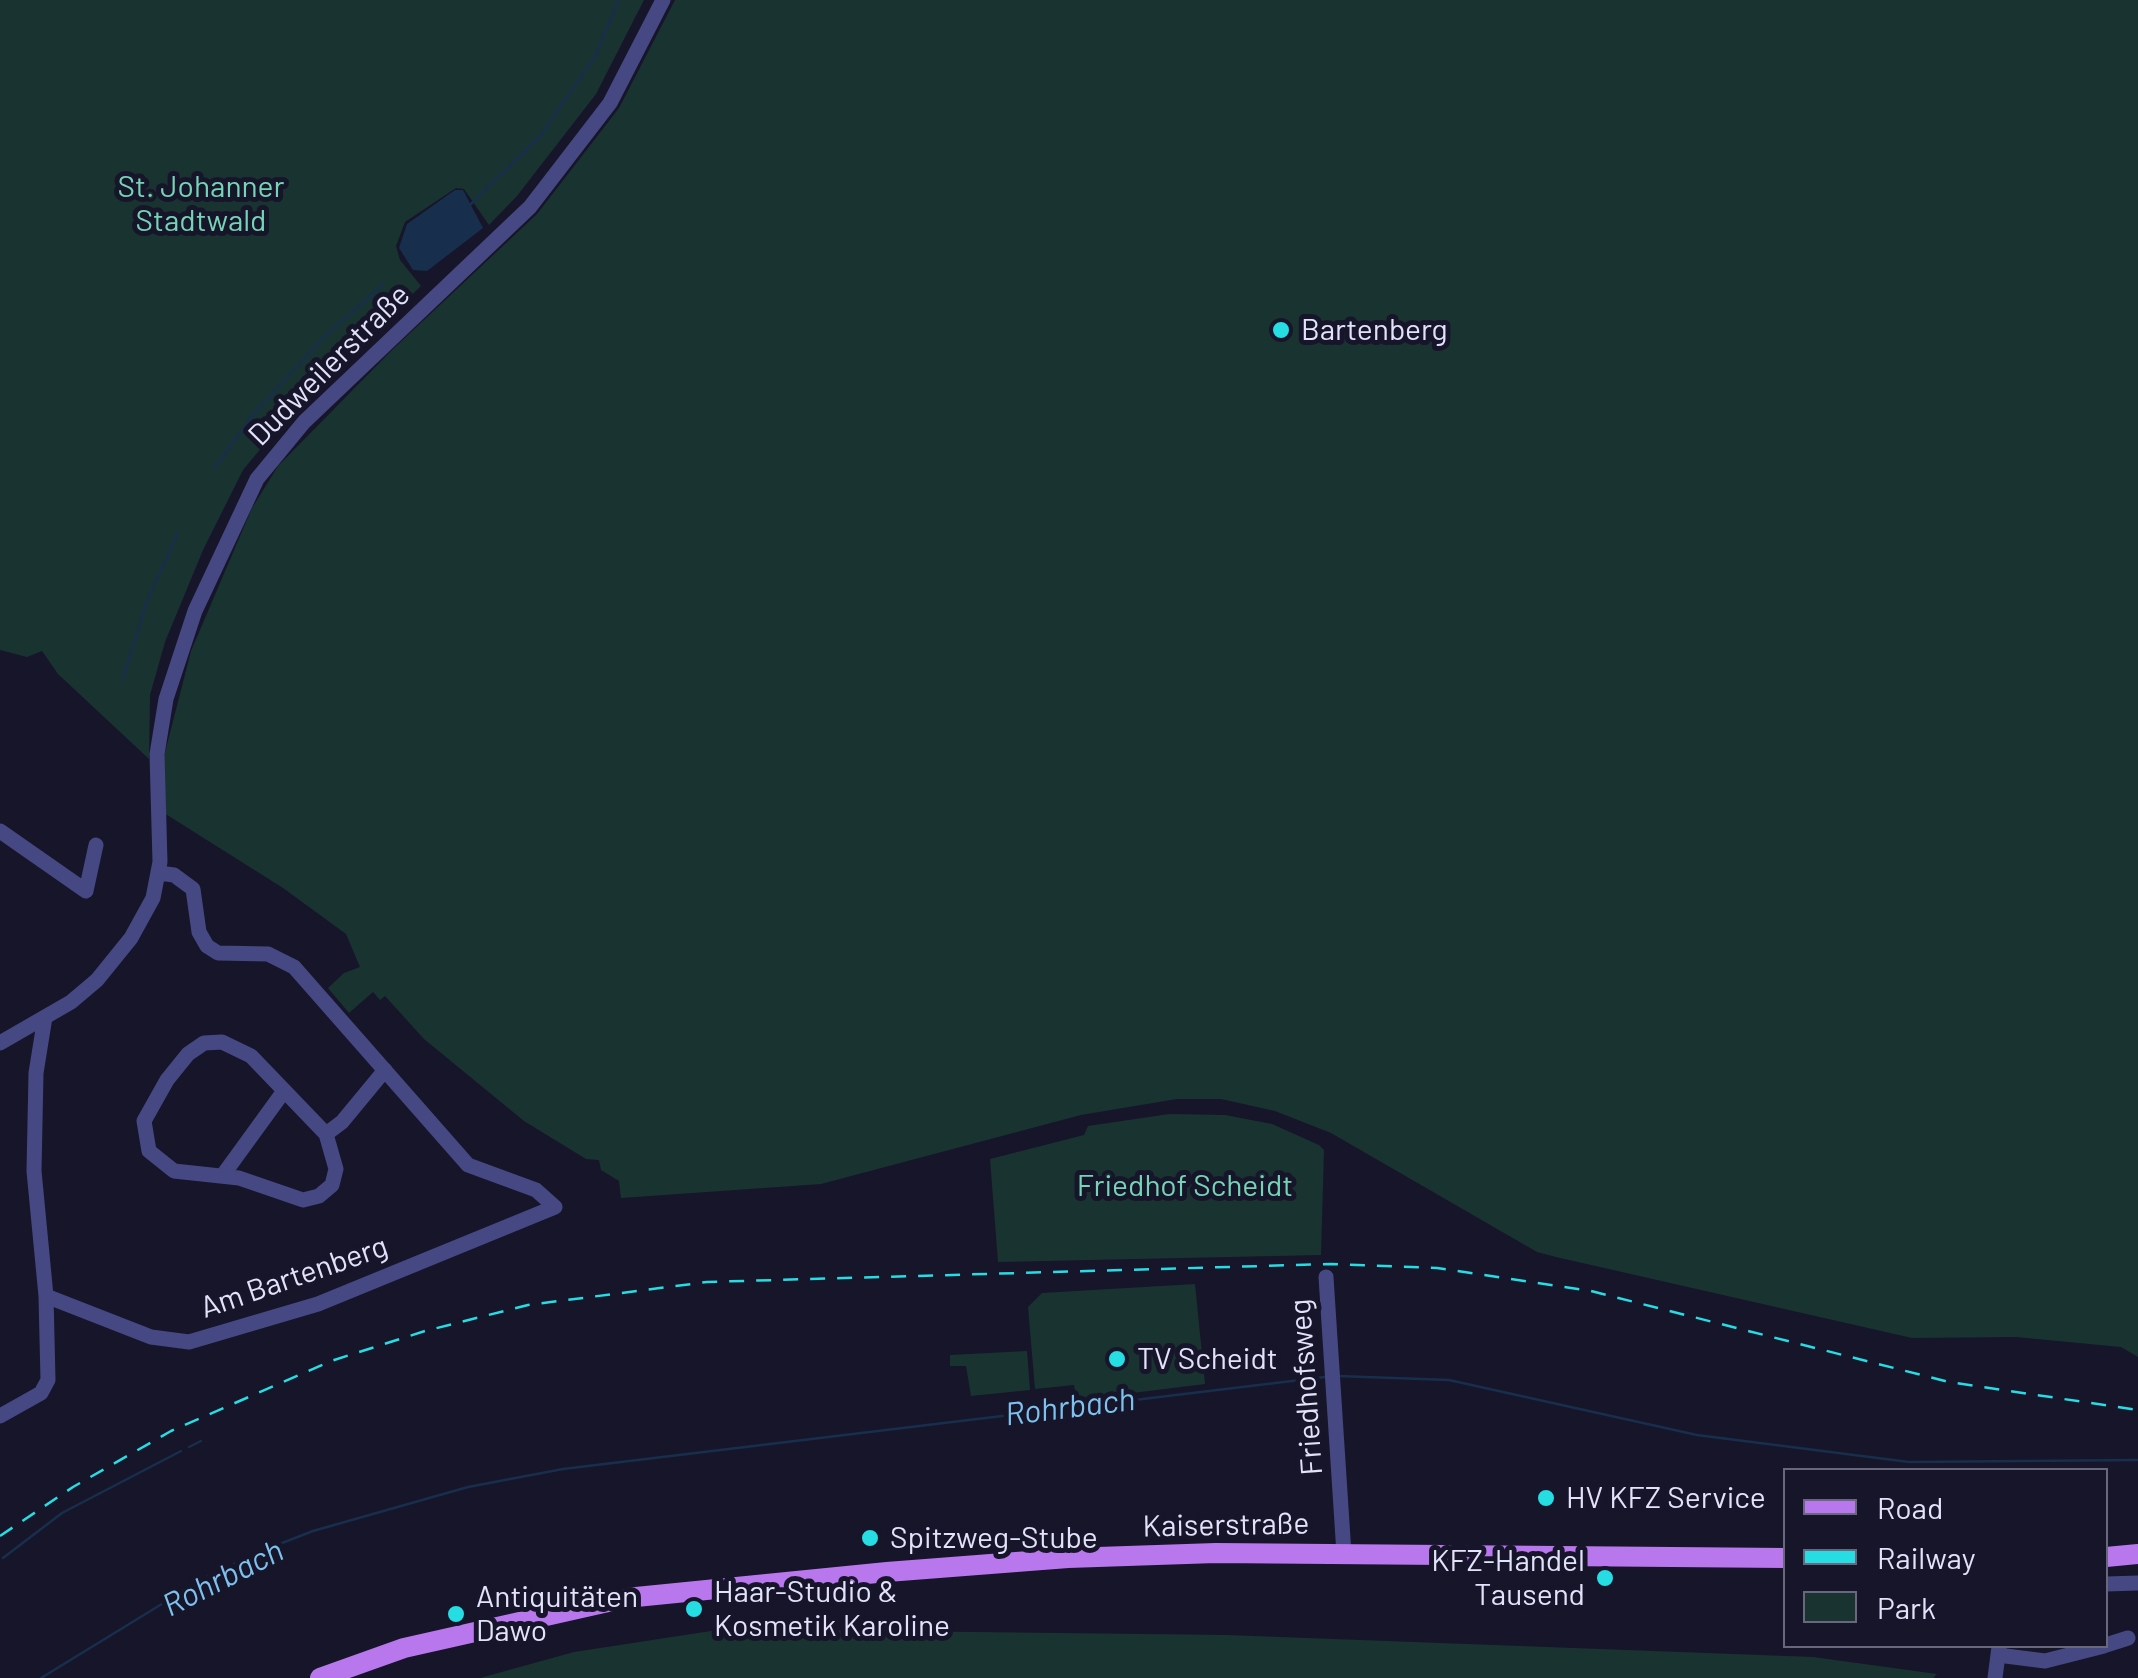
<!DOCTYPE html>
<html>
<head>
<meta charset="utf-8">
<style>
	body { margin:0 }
	#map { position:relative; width:2138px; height:1678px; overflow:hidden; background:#17152a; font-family:Barlow,sans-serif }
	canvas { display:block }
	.legend { position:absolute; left:1783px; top:1468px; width:325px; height:180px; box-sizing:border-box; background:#17152a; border:2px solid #69677e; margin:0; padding:12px 18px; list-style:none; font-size:30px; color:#e3e2fb }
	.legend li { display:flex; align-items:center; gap:20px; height:50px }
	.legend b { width:50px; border:2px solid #69677e }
</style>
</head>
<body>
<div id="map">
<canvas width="2138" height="1678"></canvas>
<ul class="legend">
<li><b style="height:12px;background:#b977ed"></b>Road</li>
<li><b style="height:12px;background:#26dde3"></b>Railway</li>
<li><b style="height:28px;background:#193331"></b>Park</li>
</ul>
</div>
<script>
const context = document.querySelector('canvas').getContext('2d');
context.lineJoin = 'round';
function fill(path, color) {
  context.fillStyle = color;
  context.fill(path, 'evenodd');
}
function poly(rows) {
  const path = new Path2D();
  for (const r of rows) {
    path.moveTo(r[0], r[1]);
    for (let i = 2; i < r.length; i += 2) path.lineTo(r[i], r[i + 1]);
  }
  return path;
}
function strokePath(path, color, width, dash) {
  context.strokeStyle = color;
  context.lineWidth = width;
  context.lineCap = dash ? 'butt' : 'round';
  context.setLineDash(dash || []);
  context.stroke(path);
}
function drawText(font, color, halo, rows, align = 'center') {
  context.font = font + ' Barlow,sans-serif';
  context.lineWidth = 10;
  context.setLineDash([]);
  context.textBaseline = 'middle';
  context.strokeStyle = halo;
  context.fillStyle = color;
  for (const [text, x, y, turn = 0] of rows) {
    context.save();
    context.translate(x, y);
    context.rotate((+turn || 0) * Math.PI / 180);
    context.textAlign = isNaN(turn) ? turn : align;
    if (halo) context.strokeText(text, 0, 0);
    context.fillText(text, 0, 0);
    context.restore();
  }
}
const green = poly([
	[0,0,644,0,596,94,517,196,489,225,464,189,456,188,405,222,396,246,400,260,421,286,292,411,243,470,203,550,165,642,150,695,149,759,58,674,42,651,27,657,0,650],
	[675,0,2138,0,2138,1357,2121,1347,2016,1337,1912,1338,1556,1257,1537,1252,1331,1133,1275,1111,1221,1099,1177,1099,1081,1115,821,1184,621,1198,619,1181,601,1170,599,1160,586,1159,524,1121,424,1039,385,996,380,1000,373,992,349,1013,328,988,344,973,360,967,346,934,283,888,164,813,162,764,191,651,252,508,278,466,393,349,537,214,619,108],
	[1169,1114,1225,1115,1272,1124,1319,1145,1324,1150,1321,1255,998,1262,990,1159,1084,1135,1088,1126],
	[1195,1284,1205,1384,1076,1400,1074,1385,1035,1389,1028,1307,1042,1293],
	[1027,1351,1030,1390,971,1396,966,1366,950,1366,950,1355],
	[724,1629,1227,1635,1813,1657,1937,1674,1933,1678,480,1678,574,1652]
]);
const water = poly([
	[455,190,463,190,483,228,427,271,413,270,399,248,407,224]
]);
const stream = poly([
	[470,205,541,135,594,58,619,0],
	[215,467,258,409,325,336,383,285],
	[123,678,147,601,178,533],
	[1338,1376,1449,1380,1697,1435,1909,1462,2138,1460],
	[189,1447,201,1441],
	[3,1558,62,1513,181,1451],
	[41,1678,201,1580,259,1552,313,1531,468,1487,563,1469,1325,1377]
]);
const minor = poly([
	[0,831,86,891,96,845],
	[222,1042,251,1056,326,1134,336,1169,332,1185,319,1196,303,1200,239,1178,174,1171,149,1151,144,1121,167,1080,188,1054,204,1043,222,1042],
	[0,1043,71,1002,97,980,131,938,153,898,160,862,157,754,166,699,195,611,257,479,304,422,530,207,610,103,663,0],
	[326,1134,342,1122,385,1070],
	[223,1175,284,1091],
	[1326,1277,1344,1554],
	[46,1296,151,1337,189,1342,318,1304,555,1207,536,1190,468,1165,294,967,268,954,218,953,207,946,199,932,193,889,174,875,159,873],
	[0,1416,41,1393,48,1380,46,1296,34,1171,36,1073,45,1017],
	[2107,1584,2138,1583],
	[2106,1645,2128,1638],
	[1998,1655,2045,1661,2104,1646],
	[1995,1678,1999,1647]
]);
const major = poly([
	[2106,1557,2138,1554],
	[320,1678,404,1648,626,1598,887,1572,1068,1558,1216,1553,1786,1558]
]);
const rail = poly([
	[0,1536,73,1487,171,1431,331,1361,425,1331,528,1305,707,1282,1331,1264,1437,1268,1591,1291,1949,1382,2138,1410]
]);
const markers = [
	[1281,330,10,"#26dde3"],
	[1117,1359,10,"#26dde3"],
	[1546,1498,10,"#26dde3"],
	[870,1538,10,"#26dde3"],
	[1605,1578,10,"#26dde3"],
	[694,1609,10,"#26dde3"],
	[456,1614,10,"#26dde3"]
];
const parkNames = [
	["St. Johanner",201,187],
	["Stadtwald",201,221],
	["Friedhof Scheidt",1185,1186]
];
const poiNames = [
	["Bartenberg",1301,330],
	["TV Scheidt",1137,1359],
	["HV KFZ Service",1566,1498],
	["Spitzweg-Stube",890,1538],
	["KFZ-Handel",1585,1561,"right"],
	["Tausend",1585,1595,"right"],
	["Haar-Studio &",714,1592],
	["Kosmetik Karoline",714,1626],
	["Antiquitäten",476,1597],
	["Dawo",476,1631]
];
const streetNames = [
	["Dudweilerstraße",329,365,-45],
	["Am Bartenberg",294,1277,-19],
	["Friedhofsweg",1306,1387,-94],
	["Kaiserstraße",1226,1525,-1]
];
const waterNames = [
	["Rohrbach",1070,1407,-7],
	["Rohrbach",223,1578,-27]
];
fill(green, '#193331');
fill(water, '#172f4c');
strokePath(stream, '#172f4c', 2.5);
strokePath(minor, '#464883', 15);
strokePath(major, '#b977ed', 20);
strokePath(rail, '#26dde3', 2.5, [15, 12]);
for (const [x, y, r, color] of markers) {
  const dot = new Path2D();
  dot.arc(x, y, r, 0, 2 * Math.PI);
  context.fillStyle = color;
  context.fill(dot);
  strokePath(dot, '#17152a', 4);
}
drawText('30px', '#75d4b6', '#17152a', parkNames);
drawText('30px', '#e3e2fb', '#17152a', poiNames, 'left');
drawText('30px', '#e3e2fb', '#17152a', streetNames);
drawText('italic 32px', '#7dc1ee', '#17152a', waterNames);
</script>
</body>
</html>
